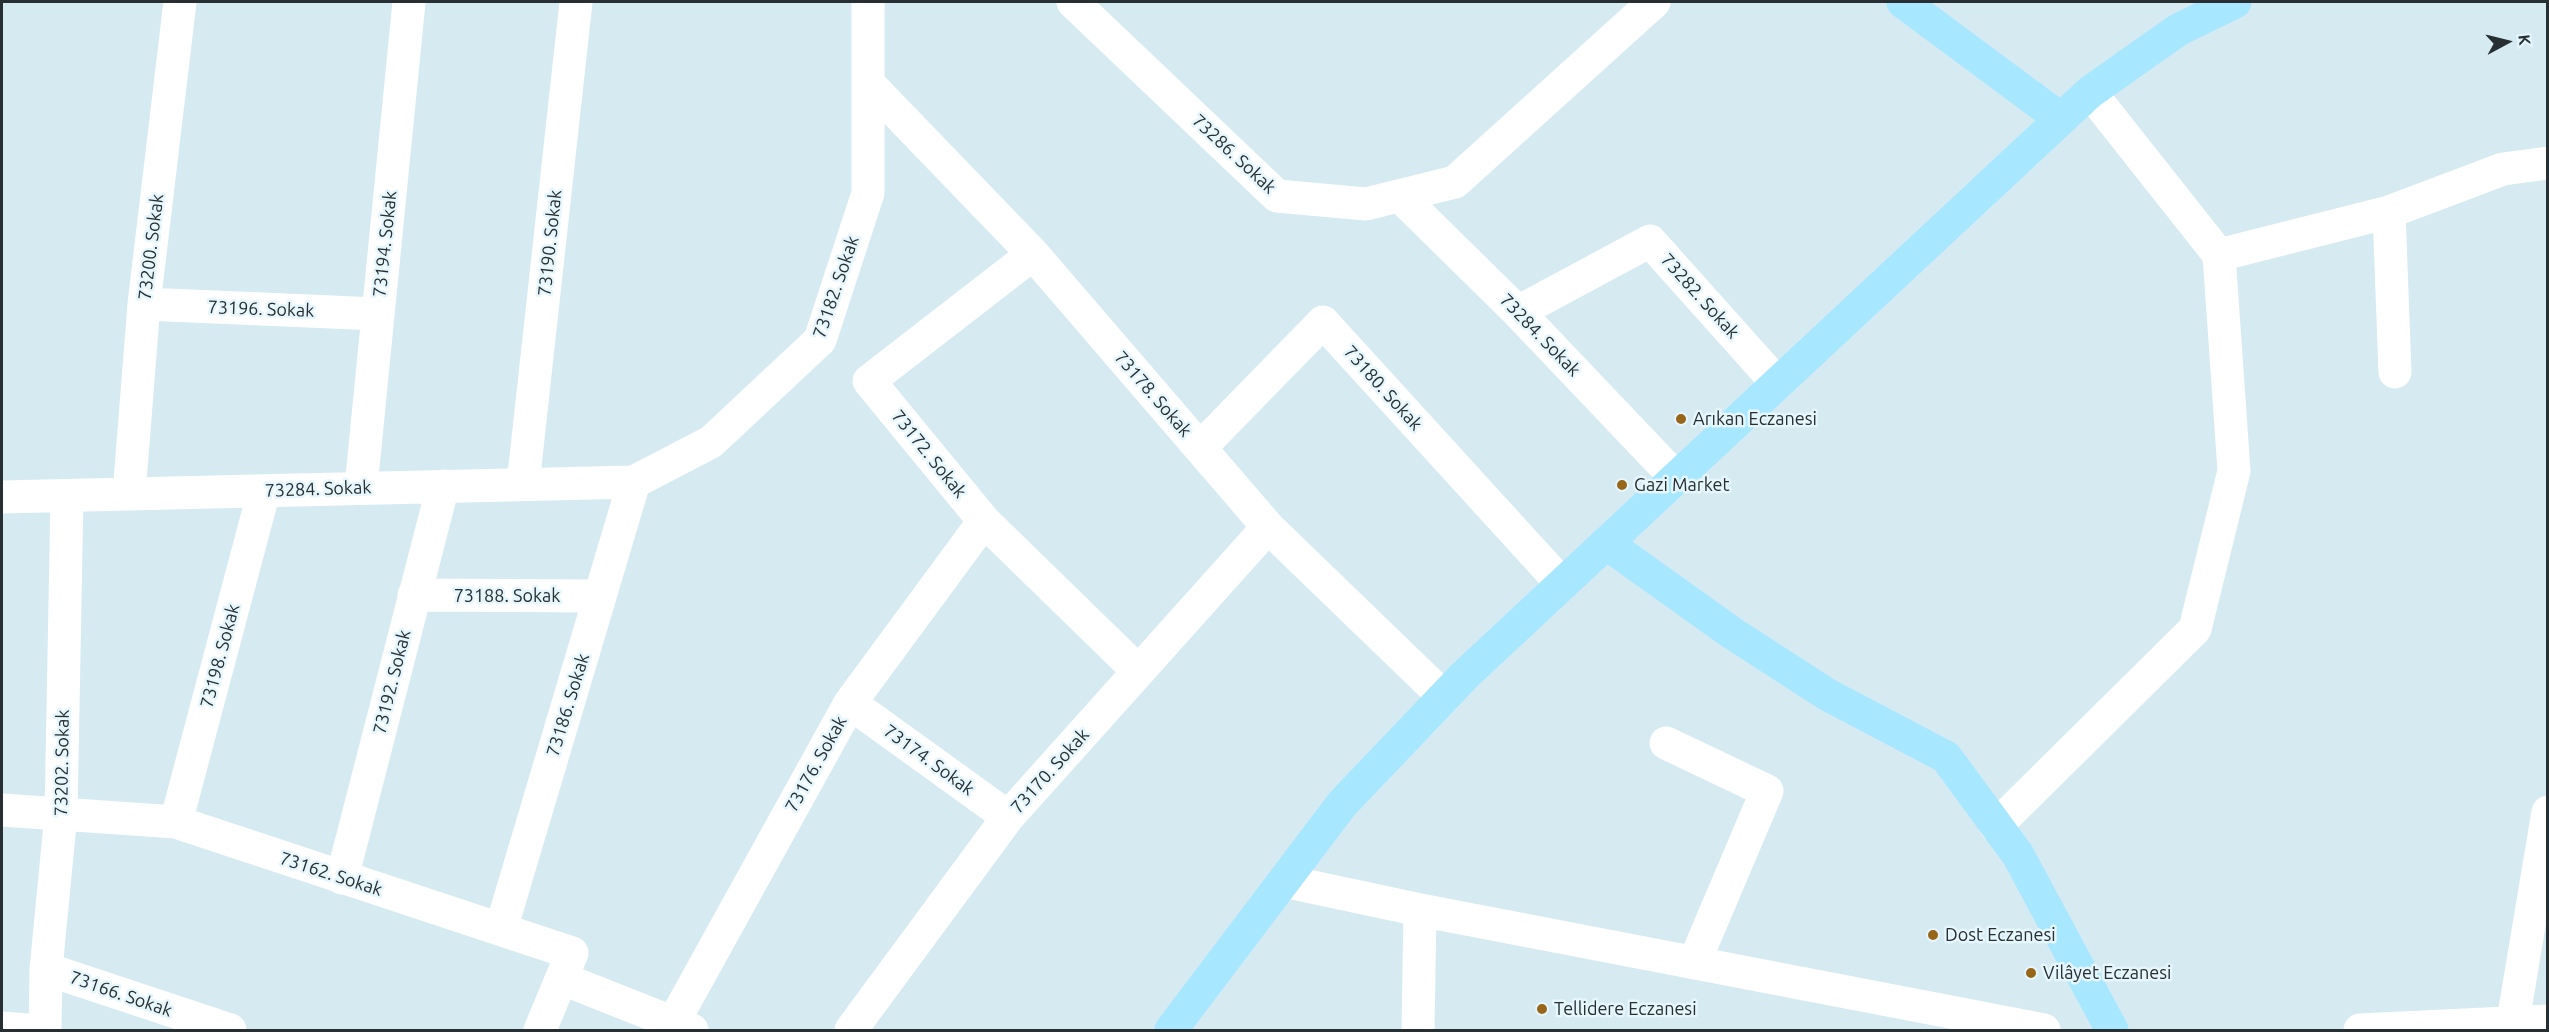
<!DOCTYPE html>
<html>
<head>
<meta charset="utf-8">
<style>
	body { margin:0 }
	#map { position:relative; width:2549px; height:1032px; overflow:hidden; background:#d6eaf2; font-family:Ubuntu,sans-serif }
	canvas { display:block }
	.frame { position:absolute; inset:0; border:3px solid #272f32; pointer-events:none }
	.north { position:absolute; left:2477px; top:12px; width:60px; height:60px; -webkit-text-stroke:4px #e6f6fd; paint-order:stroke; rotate:83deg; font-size:16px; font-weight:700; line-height:24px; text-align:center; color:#272f32 }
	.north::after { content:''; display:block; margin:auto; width:21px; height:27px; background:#272f32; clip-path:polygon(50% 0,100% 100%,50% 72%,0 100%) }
</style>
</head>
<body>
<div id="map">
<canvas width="2549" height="1032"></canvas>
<div class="frame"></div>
<div class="north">K</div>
</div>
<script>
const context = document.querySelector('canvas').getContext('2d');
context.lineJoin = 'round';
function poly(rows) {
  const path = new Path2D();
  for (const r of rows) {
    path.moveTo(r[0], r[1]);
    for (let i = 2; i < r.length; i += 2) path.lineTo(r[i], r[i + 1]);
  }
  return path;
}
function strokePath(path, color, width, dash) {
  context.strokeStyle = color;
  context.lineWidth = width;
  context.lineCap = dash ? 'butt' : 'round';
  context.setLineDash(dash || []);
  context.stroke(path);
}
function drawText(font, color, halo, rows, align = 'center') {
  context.font = font + ' Ubuntu,sans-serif';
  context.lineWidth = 5;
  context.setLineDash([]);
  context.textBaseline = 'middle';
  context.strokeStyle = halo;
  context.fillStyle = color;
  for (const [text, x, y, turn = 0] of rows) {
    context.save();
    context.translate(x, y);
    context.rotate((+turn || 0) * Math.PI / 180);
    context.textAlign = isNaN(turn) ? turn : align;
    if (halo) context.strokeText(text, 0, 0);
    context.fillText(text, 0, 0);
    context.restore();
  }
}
const minor = poly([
	[1073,2,1277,196,1366,204,1455,182,1654,2],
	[869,84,1033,254,1268,527,1444,697],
	[2090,92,2219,255,2389,212,2503,169,2548,163],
	[1400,196,1518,312,1676,478],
	[2389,212,2395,372],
	[1033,254,869,381,984,521,1138,671],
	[144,304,378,314],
	[1518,312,1650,241,1777,383],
	[1200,448,1323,322,1562,584],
	[523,484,576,2],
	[361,487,409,2],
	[129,494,144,304,180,2],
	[2,497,634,482,711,442,820,340,868,193,868,2],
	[414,595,600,596],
	[850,703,1008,817],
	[1666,743,1767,791,1694,963],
	[2,810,176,822,572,953,540,1030],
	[176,822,264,491],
	[1996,826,2195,629,2234,471,2219,255],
	[342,878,443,486],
	[1284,881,1420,910,2044,1030],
	[501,929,634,482],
	[46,969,230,1030],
	[563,979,692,1030],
	[2513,1021,2548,812],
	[673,1023,850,703,984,521],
	[2,1028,28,1030],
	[45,1030,46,969,61,814,67,496],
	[851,1030,1008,817,1268,527],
	[1418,1030,1420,910],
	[2360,1030,2548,1021]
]);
const major = poly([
	[1903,2,2061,119],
	[1606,543,1732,633,1828,695,1946,757,2018,855,2112,1030],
	[1171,1030,1342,804,1465,675,2090,92,2178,30,2235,2]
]);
const markers = [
	[1681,419,6,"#986619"],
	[1622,485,6,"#986619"],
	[1933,935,6,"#986619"],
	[2031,973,6,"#986619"],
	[1542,1009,6,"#986619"]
];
const streetNames = [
	["73286. Sokak",1234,154,43],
	["73190. Sokak",550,243,-84],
	["73194. Sokak",385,244,-84],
	["73200. Sokak",151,247,-83],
	["73182. Sokak",836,287,-71],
	["73282. Sokak",1700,296,48],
	["73196. Sokak",261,309,2],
	["73284. Sokak",1540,335,46],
	["73180. Sokak",1383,388,48],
	["73178. Sokak",1153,394,49],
	["73172. Sokak",929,454,51],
	["73284. Sokak",318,489,-2],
	["73188. Sokak",507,596],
	["73198. Sokak",220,656,-75],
	["73192. Sokak",392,682,-76],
	["73186. Sokak",568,705,-73],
	["73174. Sokak",929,760,36],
	["73202. Sokak",62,763,-89],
	["73176. Sokak",816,764,-61],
	["73170. Sokak",1050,771,-48],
	["73162. Sokak",331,874,18],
	["73166. Sokak",121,994,19]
];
const poiNames = [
	["Arıkan Eczanesi",1693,419],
	["Gazi Market",1634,485],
	["Dost Eczanesi",1945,935],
	["Vilâyet Eczanesi",2043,973],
	["Tellidere Eczanesi",1554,1009]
];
strokePath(minor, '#fff', 33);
strokePath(major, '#a7e7ff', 33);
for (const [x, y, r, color] of markers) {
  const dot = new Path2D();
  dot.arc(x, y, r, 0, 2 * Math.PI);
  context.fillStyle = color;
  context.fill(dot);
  strokePath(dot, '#e6f6fd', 2);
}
drawText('18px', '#272f32', '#e6f6fd', streetNames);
drawText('18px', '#272f32', '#e6f6fd', poiNames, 'left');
</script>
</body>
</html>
